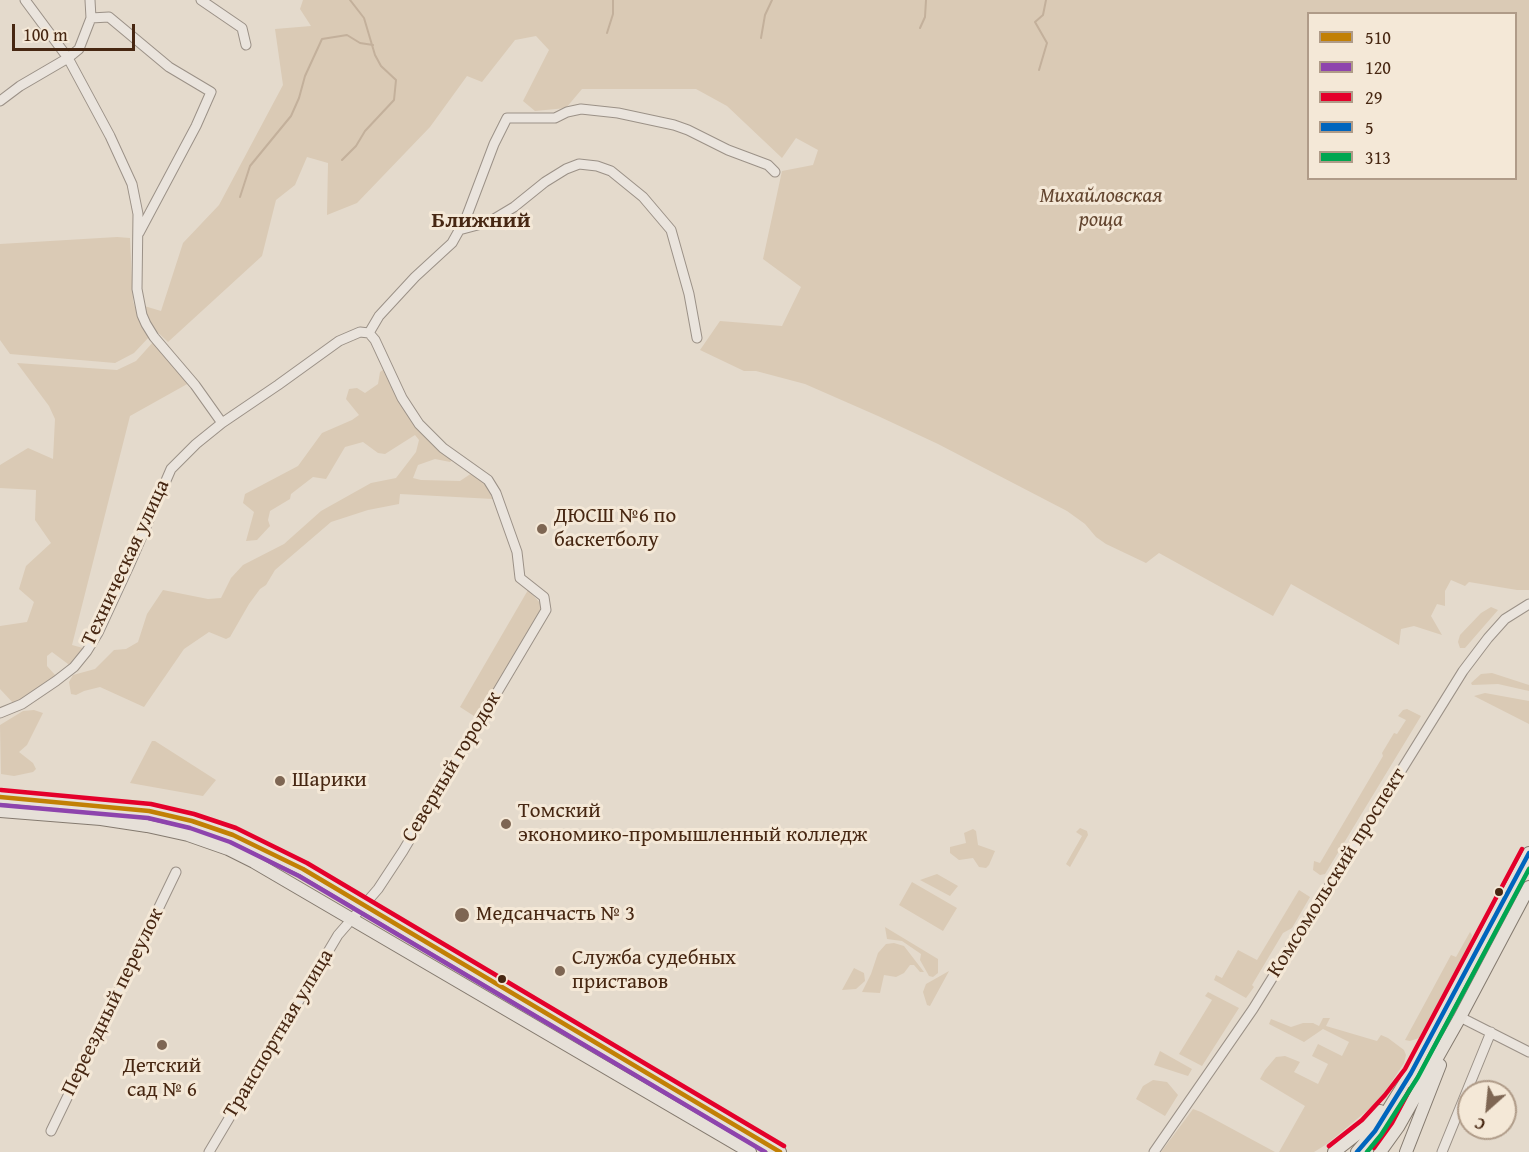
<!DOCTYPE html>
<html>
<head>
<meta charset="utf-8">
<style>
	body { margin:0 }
	#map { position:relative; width:1529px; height:1152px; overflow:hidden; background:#e4dacc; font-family:"Gentium Book Plus",serif }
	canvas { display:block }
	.legend { position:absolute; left:1307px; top:12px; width:210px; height:168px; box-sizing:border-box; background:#f4e8d7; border:2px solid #af9b88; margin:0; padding:8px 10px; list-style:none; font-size:18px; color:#472712 }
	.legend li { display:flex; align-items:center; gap:12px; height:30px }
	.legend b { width:30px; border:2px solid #af9b88 }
	.north { position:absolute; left:1457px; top:1080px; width:60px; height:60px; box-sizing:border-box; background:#f4e8d7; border:2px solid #af9b88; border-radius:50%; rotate:207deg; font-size:16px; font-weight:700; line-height:24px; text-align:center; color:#472712 }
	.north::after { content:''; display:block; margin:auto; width:21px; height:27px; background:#7e6653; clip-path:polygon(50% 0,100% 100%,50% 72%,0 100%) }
	.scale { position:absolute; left:12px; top:24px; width:123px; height:27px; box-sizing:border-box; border:3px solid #472712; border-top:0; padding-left:8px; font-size:18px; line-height:21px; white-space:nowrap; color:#472712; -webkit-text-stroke:4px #f4e8d7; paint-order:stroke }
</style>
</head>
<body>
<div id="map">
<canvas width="1529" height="1152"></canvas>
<ul class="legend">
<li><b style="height:8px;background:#c28005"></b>510</li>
<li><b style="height:8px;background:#8e44ad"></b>120</li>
<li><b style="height:8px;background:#e4002b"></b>29</li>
<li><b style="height:8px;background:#0065bd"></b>5</li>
<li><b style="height:8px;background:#00a651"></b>313</li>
</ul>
<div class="north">С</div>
<div class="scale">100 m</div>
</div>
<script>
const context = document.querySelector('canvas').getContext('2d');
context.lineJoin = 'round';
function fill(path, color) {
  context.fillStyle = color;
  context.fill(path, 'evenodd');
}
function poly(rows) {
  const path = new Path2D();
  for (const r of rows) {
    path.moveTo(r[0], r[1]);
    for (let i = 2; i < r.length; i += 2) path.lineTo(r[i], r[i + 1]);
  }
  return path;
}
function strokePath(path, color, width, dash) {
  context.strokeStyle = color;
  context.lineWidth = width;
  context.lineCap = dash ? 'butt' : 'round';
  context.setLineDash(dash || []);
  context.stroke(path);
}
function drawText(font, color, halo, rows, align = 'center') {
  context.font = font + ' "Gentium Book Plus",serif';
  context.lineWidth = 6;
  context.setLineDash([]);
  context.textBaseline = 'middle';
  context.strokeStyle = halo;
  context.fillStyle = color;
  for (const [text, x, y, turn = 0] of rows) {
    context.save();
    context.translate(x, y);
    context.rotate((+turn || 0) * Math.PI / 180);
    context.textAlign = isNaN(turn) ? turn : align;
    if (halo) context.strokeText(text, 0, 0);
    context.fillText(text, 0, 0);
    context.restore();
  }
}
const green = poly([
	[303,0,1529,0,1529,590,1517,590,1469,582,1465,586,1451,580,1445,591,1445,606,1437,604,1431,616,1442,635,1414,626,1401,629,1399,645,1291,584,1273,616,1159,553,1146,563,1106,544,1096,537,1085,524,1067,511,938,444,878,416,805,384,756,371,744,371,700,350,720,321,782,326,801,287,763,259,782,171,813,165,818,150,796,138,782,158,727,106,696,89,582,89,566,108,535,111,523,101,549,50,536,36,515,40,482,82,467,76,430,127,357,203,327,215,328,163,307,157,295,185,276,200,262,256,168,342,148,323,141,305,161,311,183,243,219,205,283,85,275,29,311,26,300,9],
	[1308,14,1516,14,1516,178,1308,178],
	[117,237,130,238,133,301,141,325,150,336,134,353,115,363,10,354,0,340,0,244],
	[154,341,189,383,130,416,72,645,83,648,72,667,52,652,47,656,47,666,56,676,15,705,0,689,0,626,27,622,34,602,19,589,26,566,51,543,35,520,36,490,0,488,0,465,28,448,53,459,55,419,49,406,17,363,117,370,136,361],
	[383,370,398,398,454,459,450,462,435,459,418,465,413,478,421,480,460,481,472,473,484,483,493,499,400,494,399,504,368,510,331,522,275,570,266,585,260,589,249,604,230,637,226,639,209,632,184,649,144,707,100,687,84,691,76,695,71,694,69,682,73,675,95,669,114,650,126,649,138,642,147,614,163,590,208,599,221,598,231,578,243,565,284,544,321,511,371,483,396,478,416,452,419,440,415,435,385,454,378,453,363,442,345,447,326,479,313,477,291,494,290,499,270,511,268,520,270,526,257,540,246,541,254,512,243,503,245,494,298,466,322,433,352,420,359,415,346,399,349,389,357,388,365,393,378,384,380,372],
	[528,590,542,605,541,612,479,716,474,716,460,707],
	[1491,607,1498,610,1465,648,1460,648,1458,642,1460,635,1481,613],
	[1492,673,1529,685,1529,691,1498,684,1472,685,1471,683,1481,674],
	[1485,693,1529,701,1529,724,1474,696],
	[1407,709,1421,716,1325,874,1320,875,1313,870,1314,861,1320,863,1383,756,1382,753,1394,733,1397,734,1406,720,1398,716,1403,710],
	[34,710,43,713,27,745,19,752,33,763,36,769,33,772,14,776,1,774,0,725,23,711],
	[152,741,155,741,216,780,203,796,130,783],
	[1080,828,1087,831,1088,835,1070,867,1066,864,1082,836,1076,832],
	[973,829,976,831,978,845,995,851,989,865,986,868,979,867,973,858,959,860,950,853,950,847,966,843,964,833],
	[937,874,958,886,950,896,920,880],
	[912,882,957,908,943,931,899,905],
	[1299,890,1310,897,1292,928,1283,933,1252,985,1254,987,1246,998,1214,980,1216,975,1222,978,1238,950,1257,960],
	[885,927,938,959,938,973,933,977,929,976,920,960,921,954,902,941,887,939],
	[1470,932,1472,935,1471,941,1419,1038,1410,1041,1405,1040,1451,955,1456,957],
	[894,943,904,946,924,972,920,972,914,965,910,965,904,973,896,977,884,975,880,993,862,992,871,974,878,953,886,944],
	[854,968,864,973,865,981,856,989,842,990],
	[949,971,930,1006,927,1005,923,992,926,984],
	[1208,992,1239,1008,1202,1066,1179,1054,1212,1000,1205,996],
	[1323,1018,1330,1018,1326,1026,1377,1041,1381,1035,1388,1038,1404,1050,1406,1055,1404,1063,1385,1092,1369,1109,1327,1144,1314,1152,1279,1152,1305,1106,1260,1079,1265,1070,1276,1057,1285,1056,1300,1062,1294,1072,1318,1084,1328,1064,1312,1056,1318,1044,1342,1056,1349,1042,1323,1029,1304,1042,1269,1024,1271,1019,1291,1027,1303,1023,1313,1023,1319,1026],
	[1160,1051,1192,1069,1188,1076,1154,1065],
	[1153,1080,1167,1082,1178,1095,1165,1116,1136,1099,1143,1086],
	[1193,1109,1201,1112,1275,1152,1161,1152]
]);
const stream = poly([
	[920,28,925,17,926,0],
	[607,33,613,14,613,0],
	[761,38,765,15,772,0],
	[1039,70,1047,43,1035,22,1043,15,1046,0],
	[342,160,356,146,365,131,394,100,396,80,381,66,375,55,364,18,350,0],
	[240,197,250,166,291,116,299,98,305,76,322,39,347,35,360,43,373,45]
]);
const minor = poly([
	[25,0,68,58,110,136,132,184,138,214,137,289,142,315,146,324,154,337,195,385,222,423],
	[201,0,242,28,246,45],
	[91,18,109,17,169,67,211,92,196,126,139,233],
	[0,101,20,86,68,58,79,49,91,18,90,0],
	[459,230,489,222,514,207,545,182,566,169,579,164,597,166,611,171,643,197,671,230,689,294,697,338],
	[369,333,379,316,415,277,452,243,466,218,494,144,507,118,555,118,567,112,581,109,618,113,674,125,688,130,728,150,768,165,775,172],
	[0,713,22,704,56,681,74,667,87,651,98,633,129,566,171,469,196,444,222,423,278,385,339,341,360,332,369,333],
	[1460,1017,1529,1052],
	[51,1131,176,872],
	[209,1152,338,935,378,889,403,851,546,610,544,597,520,578,517,552,496,493,488,480,443,448,419,424,402,398,375,340,369,333],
	[1154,1152,1253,1009,1463,671,1488,638,1505,619,1529,604],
	[1442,1152,1491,1032]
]);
const major = poly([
	[0,797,149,811,192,821,233,835,303,869,780,1152],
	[0,811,101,819,147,826,188,835,228,849,254,862,750,1152],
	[1334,1152,1367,1126,1380,1111],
	[1357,1152,1375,1131,1411,1073,1529,853],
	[1380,1152,1398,1127,1459,1019,1529,887],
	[1406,1152,1440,1065]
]);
const bus1 = poly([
	[0,797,149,811,192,821,233,835,303,869,780,1152]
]);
const bus2 = poly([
	[0,805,148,818,190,828,230,842,299,876,765,1152]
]);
const bus3 = poly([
	[1,790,151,804,194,814,236,828,307,863,784,1146],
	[1329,1146,1362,1120,1385,1095,1405,1069,1522,849],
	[1374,1148,1392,1123,1410,1089]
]);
const bus4 = poly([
	[1357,1152,1375,1131,1411,1073,1529,853]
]);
const bus5 = poly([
	[1367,1152,1381,1135,1418,1077,1529,869]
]);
const markers = [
	[542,529,6,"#7e6653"],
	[280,781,6,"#7e6653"],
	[506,824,6,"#7e6653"],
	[1499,892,5,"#472712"],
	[462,915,8,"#7e6653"],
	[560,971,6,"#7e6653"],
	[502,979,5,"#472712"],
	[162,1045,6,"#7e6653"]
];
const parkNames = [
	["Михайловская",1101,197],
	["роща",1101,221]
];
const poiNames = [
	["ДЮСШ №6 по",554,517],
	["баскетболу",554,541],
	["Шарики",292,781],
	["Томский",518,812],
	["экономико-промышленный колледж",518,836],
	["Медсанчасть № 3",476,915],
	["Служба судебных",572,959],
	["приставов",572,983],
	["Детский",162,1067,"center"],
	["сад № 6",162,1091,"center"]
];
const streetNames = [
	["Техническая улица",126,563,-65],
	["Северный городок",452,767,-59],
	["Комсомольский проспект",1337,873,-58],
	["Переездный переулок",113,1002,-64],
	["Транспортная улица",279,1034,-59]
];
const neighbourhoodNames = [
	["Ближний",481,221]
];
fill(green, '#dacab5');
strokePath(stream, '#c3b09b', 2);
strokePath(minor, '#9b9187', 11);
strokePath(major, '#847a6f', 14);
strokePath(minor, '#eae4dd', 9);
strokePath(major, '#e6e0d8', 12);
strokePath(bus1, '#c28005', 4.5);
strokePath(bus2, '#8e44ad', 4.5);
strokePath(bus3, '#e4002b', 4.5);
strokePath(bus4, '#0065bd', 4.5);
strokePath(bus5, '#00a651', 4.5);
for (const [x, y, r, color] of markers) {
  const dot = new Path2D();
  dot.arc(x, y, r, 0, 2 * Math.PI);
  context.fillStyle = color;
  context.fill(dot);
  strokePath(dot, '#f4e8d7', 2);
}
drawText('italic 21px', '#63452f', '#f4e8d7', parkNames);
drawText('21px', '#472712', '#f4e8d7', poiNames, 'left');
drawText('21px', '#472712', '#f4e8d7', streetNames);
drawText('bold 22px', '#472712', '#f4e8d7', neighbourhoodNames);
</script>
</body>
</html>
